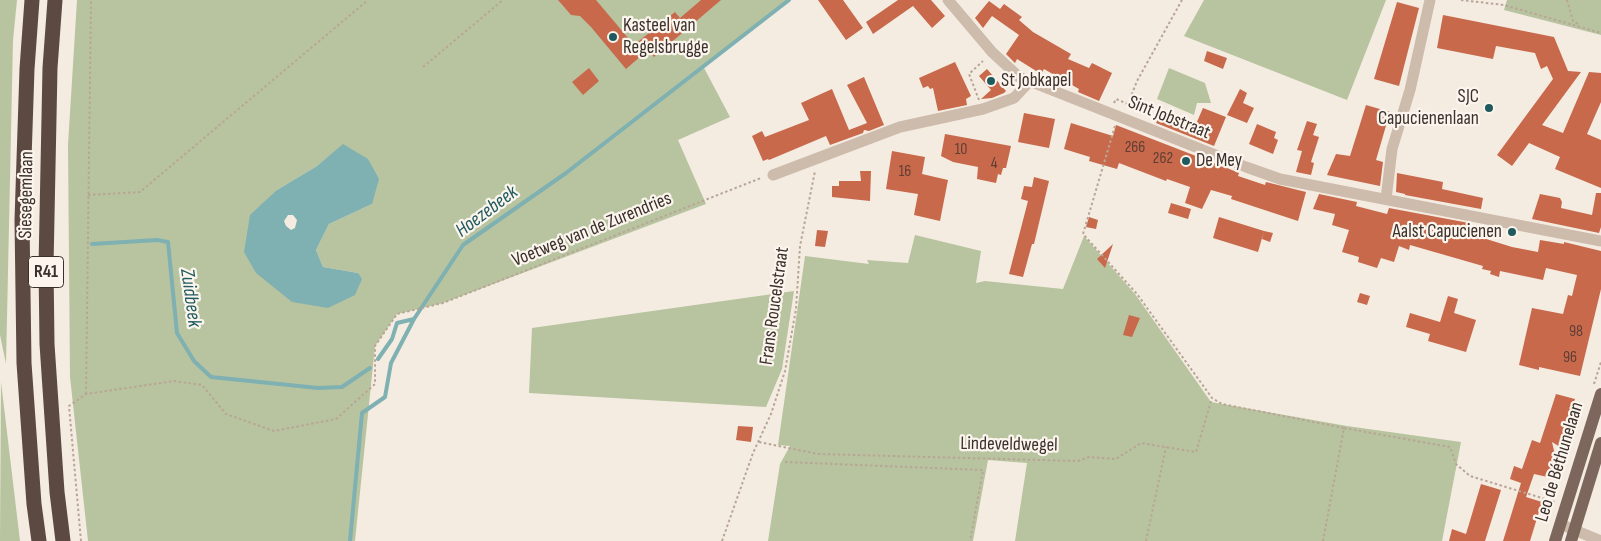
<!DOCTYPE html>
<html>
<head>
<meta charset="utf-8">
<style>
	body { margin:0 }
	canvas { display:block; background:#f4ebe1 }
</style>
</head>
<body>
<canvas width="1601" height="541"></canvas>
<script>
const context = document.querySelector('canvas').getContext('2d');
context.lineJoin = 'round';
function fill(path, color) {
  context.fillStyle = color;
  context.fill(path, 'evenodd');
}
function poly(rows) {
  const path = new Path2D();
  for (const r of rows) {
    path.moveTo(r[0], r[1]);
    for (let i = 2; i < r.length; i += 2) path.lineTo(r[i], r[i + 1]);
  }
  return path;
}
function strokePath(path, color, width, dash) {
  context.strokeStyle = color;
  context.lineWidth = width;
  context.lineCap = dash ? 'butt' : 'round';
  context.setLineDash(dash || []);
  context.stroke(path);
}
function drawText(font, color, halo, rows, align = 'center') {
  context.font = font + ' "Sofia Sans Condensed",sans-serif';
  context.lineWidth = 4.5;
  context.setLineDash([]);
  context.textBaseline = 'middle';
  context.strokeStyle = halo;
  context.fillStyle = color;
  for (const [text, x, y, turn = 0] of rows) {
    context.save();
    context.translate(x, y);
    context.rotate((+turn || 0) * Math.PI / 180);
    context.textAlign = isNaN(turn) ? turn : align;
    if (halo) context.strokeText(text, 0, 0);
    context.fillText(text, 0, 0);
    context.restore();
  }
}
const green = poly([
	[0,0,17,0,13,40,6,364,0,335],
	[77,0,789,0,703,66,730,117,678,140,706,204,443,303,397,314,375,346,355,541,88,541,70,377,68,145],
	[344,145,372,204,329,224,316,250,323,267,358,273,256,273,277,190,317,166],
	[1204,0,1386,0,1347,100,1184,36],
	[1507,0,1601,0,1601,35,1504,10],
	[1169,68,1205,83,1211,103,1197,103,1194,115,1157,99],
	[915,235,981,251,976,283,985,281,1063,289,1084,236,1135,294,1211,402,1347,426,1461,442,1442,541,1015,541,1027,463,988,460,973,541,768,541,780,464,790,446,778,445,805,256,869,264,867,260,908,263],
	[794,291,782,369,766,407,529,393,532,328],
	[1,382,20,541,0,541]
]);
const water = poly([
	[343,144,368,159,379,179,372,204,329,224,316,250,323,267,358,273,362,279,355,295,328,308,292,302,256,273,244,252,250,215,277,190,317,166],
	[288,215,293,215,297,220,295,228,291,230,286,226,284,221]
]);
const stream = poly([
	[92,244,157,240,168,242,177,333,194,361,211,377,318,388,342,387,370,368],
	[378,359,392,339,397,323,414,319],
	[350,541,362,413,385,397,391,363,414,319,463,245,566,173,789,0]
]);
const building = poly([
	[558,0,596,0,634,45,675,12,680,18,701,0,721,0,654,57,648,50,626,69,591,27,580,16,571,15],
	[818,0,843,0,863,28,846,40],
	[898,0,931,0,945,16,932,28,913,6,873,34,866,22],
	[989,1,1000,9,1004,4,1022,17,1019,20,1033,32,1071,54,1068,59,1089,68,1092,63,1112,73,1099,101,1078,92,1079,89,1044,69,1041,74,1017,59,1015,63,1006,54,1019,35,992,16,983,28,975,18],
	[1397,2,1419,8,1399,86,1374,79],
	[1443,15,1554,37,1568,71,1581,72,1542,125,1563,133,1589,72,1601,73,1601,102,1587,134,1601,140,1601,188,1555,169,1560,157,1529,143,1512,166,1497,155,1553,79,1547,66,1541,69,1535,53,1496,46,1493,59,1437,48],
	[1207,51,1227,58,1223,69,1204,61],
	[955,62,971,96,966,99,967,105,938,111,933,88,930,89,928,86,923,88,919,78],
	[589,68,599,81,583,95,572,82],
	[987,69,1006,91,1004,93,992,98,981,99,991,90,979,76],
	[864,77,884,125,869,131,864,130,863,133,830,145,826,136,769,160,768,159,763,161,752,136,762,131,765,137,809,120,801,103,832,89,849,130,867,123,847,85],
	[1240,89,1247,93,1243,103,1254,108,1247,123,1227,115],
	[1366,105,1390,112,1376,160,1383,162,1380,186,1327,175,1336,154,1350,156],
	[1203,108,1226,117,1214,146,1156,123,1162,111,1196,124],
	[1024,113,1055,119,1049,148,1018,142],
	[1307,121,1317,124,1313,135,1319,137,1311,162,1314,163,1311,175,1296,172,1302,151,1297,150],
	[1071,123,1113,136,1116,125,1227,168,1239,173,1238,176,1265,185,1266,182,1306,192,1298,221,1231,199,1232,196,1211,190,1202,209,1185,203,1190,187,1167,179,1166,181,1119,163,1117,169,1089,161,1090,157,1064,149],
	[1257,124,1276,132,1274,138,1278,140,1273,154,1249,144],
	[945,134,1011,146,1006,168,1003,168,1001,175,998,174,996,183,977,179,978,167,953,162,941,156],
	[892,151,925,157,922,174,948,180,940,221,914,215,918,194,886,189],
	[860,171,871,171,870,201,832,197,832,186,839,186,839,181,861,181],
	[1397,173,1443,182,1442,189,1483,198,1481,209,1405,195,1405,194,1396,192],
	[1034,177,1049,181,1034,244,1032,244,1023,277,1009,274,1028,201,1021,199,1024,186,1032,187],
	[1596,193,1601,193,1601,227,1599,233,1532,219,1540,194,1560,198,1562,202,1561,208,1592,215],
	[1319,194,1357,202,1356,206,1387,214,1389,208,1469,223,1467,233,1512,247,1538,252,1540,240,1564,244,1564,242,1601,251,1601,289,1580,376,1539,367,1539,370,1519,365,1532,308,1563,314,1568,295,1572,296,1577,275,1546,268,1543,280,1500,271,1499,277,1490,274,1491,271,1482,269,1483,266,1410,245,1409,250,1399,246,1394,262,1381,258,1377,268,1358,262,1359,257,1342,252,1349,230,1332,225,1335,214,1313,209],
	[1171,203,1191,209,1188,219,1168,213],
	[1089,217,1098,220,1096,229,1086,227],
	[1219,217,1264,231,1258,252,1213,238],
	[817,230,828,231,825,247,815,246],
	[1264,231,1273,233,1270,242,1262,239],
	[1113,244,1105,268,1097,259],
	[1360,293,1370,296,1367,305,1357,302],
	[1448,296,1458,299,1454,313,1476,320,1466,352,1428,341,1430,334,1406,327,1410,313,1440,322],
	[1129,315,1140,318,1132,337,1123,335],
	[1556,394,1575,399,1560,447,1552,442,1556,459,1558,460,1552,478,1534,474,1526,497,1542,502,1530,541,1503,541,1521,483,1510,479,1514,466,1522,469,1532,440,1540,443],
	[738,426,753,427,751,442,736,440],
	[1481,484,1501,490,1485,541,1449,541,1452,529,1466,534]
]);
const path = poly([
	[1461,0,1504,5,1601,33],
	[1567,0,1573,21,1578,24],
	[423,67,503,0],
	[979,100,969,74,983,61],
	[1114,103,1116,99,1139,109,1138,112],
	[1128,104,1137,81,1182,0],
	[1115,126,1083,234,1137,294,1212,398,1222,404,1344,428,1323,541],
	[88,195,140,192,368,0],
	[1594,384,1601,362],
	[86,394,91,0],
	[1344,428,1450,447,1456,464,1470,476,1555,502],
	[759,442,818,454,1078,461,1089,457,1116,459,1141,443,1196,452,1212,398],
	[785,462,983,470,970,541],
	[81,541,69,406,86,394,174,381,202,385,226,414,274,431,336,419,375,384,375,346,397,314,443,303,761,178],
	[722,541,753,453,771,414,785,371,796,309,800,246,815,171],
	[1146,541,1166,447]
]);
const minor = poly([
	[948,0,992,52,1019,77,1246,167,1280,179,1601,241],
	[773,175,900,127,983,109,1014,98,1029,82],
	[1386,199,1392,149,1410,90,1430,0],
	[1560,524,1601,541]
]);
const major = poly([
	[1555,541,1601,394],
	[1571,541,1601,443]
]);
const highway = poly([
	[32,0,27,69,22,220,24,363,34,504,39,541],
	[55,0,50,68,46,266,47,344,57,492,63,541]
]);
const markers = [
	[613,37,5,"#1f5a5e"],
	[991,81,5,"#1f5a5e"],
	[1489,108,5,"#1f5a5e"],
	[1186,161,5,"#1f5a5e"],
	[1512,232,5,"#1f5a5e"]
];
const numberNames = [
	["266",1135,148],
	["10",961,150],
	["262",1163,159],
	["4",994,164],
	["16",905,172],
	["98",1576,332],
	["96",1570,358]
];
const shields = [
	[46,272,35]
];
const shieldNames = [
	["R41",46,272]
];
const poiNames = [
	["Kasteel van",623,26],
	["Regelsbrugge",623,48],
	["St Jobkapel",1001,81],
	["SJC",1479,97,"right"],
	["Capucienenlaan",1479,119,"right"],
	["De Mey",1196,161],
	["Aalst Capucienen",1502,232,"right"]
];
const streetNames = [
	["Sint Jobstraat",1169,118,22],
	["Siesegemlaan",27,195,-89],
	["Voetweg van de Zurendries",592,230,-22],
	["Frans Roucelstraat",775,306,-82],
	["Lindeveldwegel",1009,445,1],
	["Leo de Béthunelaan",1560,462,-73]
];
const waterNames = [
	["Hoezebeek",487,212,-37],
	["Zuidbeek",190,298,82]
];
fill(green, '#b8c4a0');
fill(water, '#7fb0b2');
strokePath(stream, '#7fb0b2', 4);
fill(building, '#c8694b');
strokePath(path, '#b9a596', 2, [2.5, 2.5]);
strokePath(minor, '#cdbbac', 11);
strokePath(major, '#7d675c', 12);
strokePath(highway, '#5c4a42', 15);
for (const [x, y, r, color] of markers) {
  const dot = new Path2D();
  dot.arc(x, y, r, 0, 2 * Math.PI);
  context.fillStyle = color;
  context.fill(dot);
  strokePath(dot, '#fbf5ee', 2);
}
drawText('16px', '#5e3e33', null, numberNames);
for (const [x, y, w] of shields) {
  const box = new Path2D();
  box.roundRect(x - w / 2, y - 15.5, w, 31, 4);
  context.fillStyle = '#fbf5ee';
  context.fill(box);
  strokePath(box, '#3b302b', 1);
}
drawText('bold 18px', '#3b302b', null, shieldNames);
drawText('19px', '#3b302b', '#fbf5ee', poiNames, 'left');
drawText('19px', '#3b302b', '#fbf5ee', streetNames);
drawText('italic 20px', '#1f5a5e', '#fbf5ee', waterNames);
</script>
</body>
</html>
